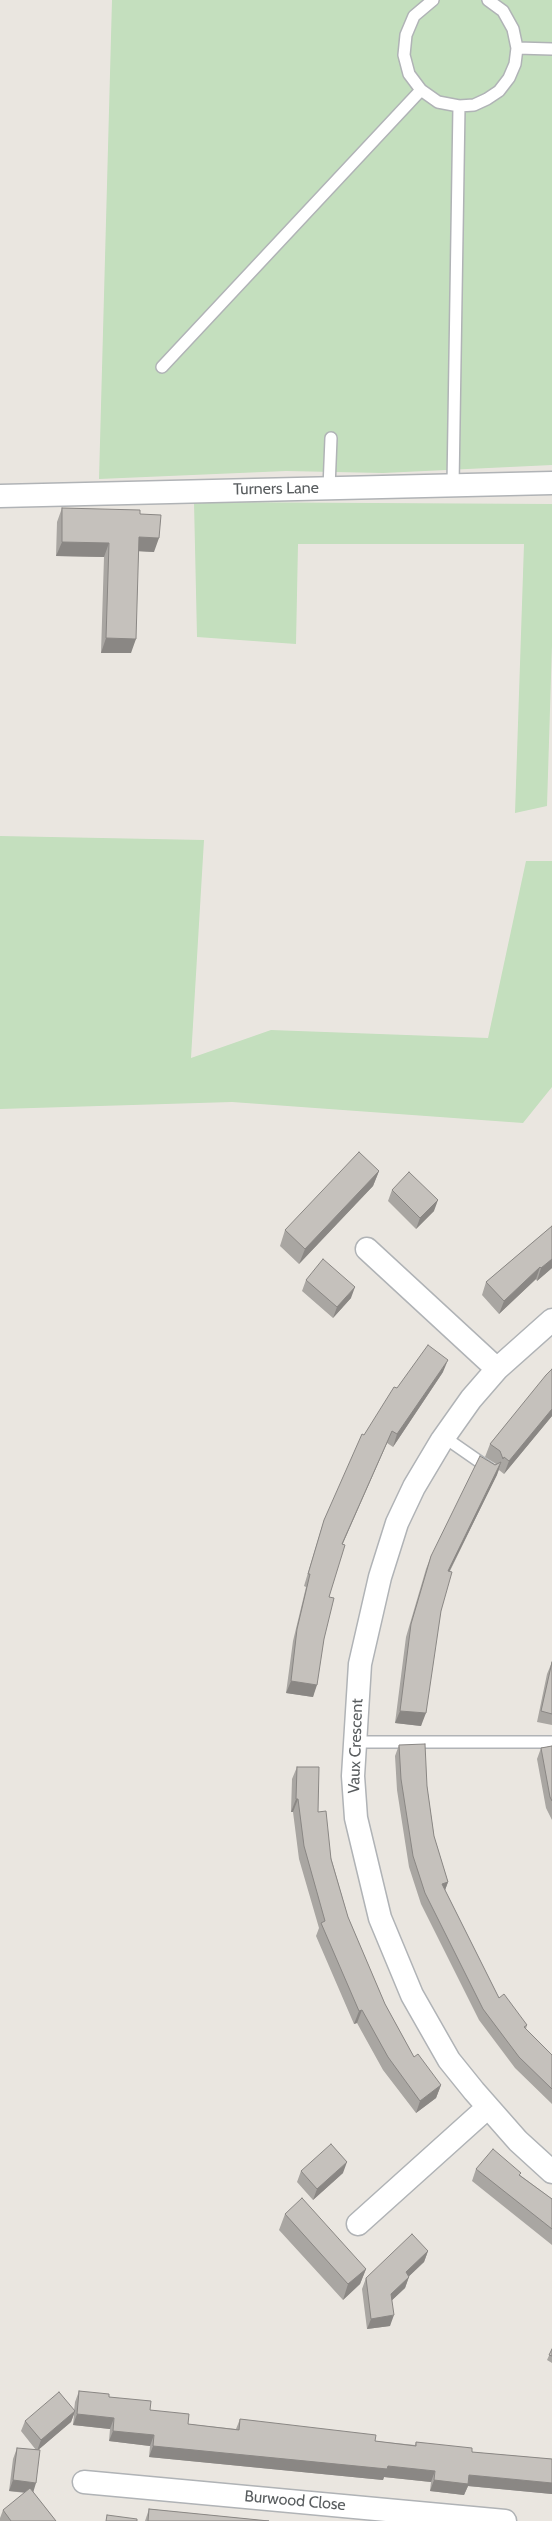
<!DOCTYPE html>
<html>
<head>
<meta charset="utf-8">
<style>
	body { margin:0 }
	canvas { display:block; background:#eae6e0 }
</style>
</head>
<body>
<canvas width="552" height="2521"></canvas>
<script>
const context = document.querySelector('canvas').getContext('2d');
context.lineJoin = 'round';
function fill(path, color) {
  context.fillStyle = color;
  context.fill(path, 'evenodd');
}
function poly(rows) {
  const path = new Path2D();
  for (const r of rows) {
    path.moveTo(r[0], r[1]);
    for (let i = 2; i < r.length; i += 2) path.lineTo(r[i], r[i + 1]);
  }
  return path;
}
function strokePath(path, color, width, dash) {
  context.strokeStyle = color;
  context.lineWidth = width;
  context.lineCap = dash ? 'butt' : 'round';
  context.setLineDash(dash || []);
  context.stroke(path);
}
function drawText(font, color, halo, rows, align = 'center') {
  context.font = font + ' Cabin,sans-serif';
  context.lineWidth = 5;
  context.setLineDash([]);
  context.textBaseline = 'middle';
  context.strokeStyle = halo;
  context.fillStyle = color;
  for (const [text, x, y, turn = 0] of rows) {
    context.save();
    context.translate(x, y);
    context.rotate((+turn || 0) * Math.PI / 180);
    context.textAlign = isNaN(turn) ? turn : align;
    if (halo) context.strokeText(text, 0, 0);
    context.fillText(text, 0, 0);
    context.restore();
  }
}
const green = poly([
	[112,0,552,0,552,465,383,473,286,471,99,479],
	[194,502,552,504,552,645,547,806,515,813,524,544,298,544,296,644,197,637],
	[0,836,204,840,191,1058,271,1030,488,1038,526,861,552,861,552,1087,523,1123,232,1102,0,1109]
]);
const lane = poly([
	[433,0,414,16,406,35,404,55,409,74,421,90,438,102,459,106,474,105,487,99,499,91,509,78,515,64,517,48,513,29,503,11,488,0],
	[517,48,552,49],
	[162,367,421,90],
	[453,485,459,106],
	[329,488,331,438],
	[444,1437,490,1469],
	[353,1742,552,1742]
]);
const street = poly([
	[0,496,552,483],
	[367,1249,497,1369],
	[552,1320,497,1369,471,1399,442,1440,414,1487,397,1523,380,1577,360,1664,353,1776,356,1818,380,1918,412,1995,449,2060,474,2091,518,2141,552,2172],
	[358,2224,487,2108],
	[84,2482,505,2521]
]);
const wall = poly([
	[62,508,140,514,154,552,139,551,131,653,101,653,104,557,56,556,57,522],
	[379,1171,373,1186,299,1264,280,1246,285,1230],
	[392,1190,434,1211,416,1229,388,1201],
	[552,1226,552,1268,537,1281,536,1279,499,1314,482,1295,486,1282],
	[306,1280,351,1298,333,1318,302,1291],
	[552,1369,552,1416,504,1474,499,1470,498,1472,450,1571,441,1611,421,1726,395,1723,406,1637,426,1569,431,1556,495,1465,496,1464,485,1457,490,1444],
	[443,1372,393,1447,387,1443,342,1544,329,1597,324,1639,313,1697,286,1693,293,1641,306,1587,304,1586,320,1533,324,1520,364,1435,397,1388],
	[552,1662,552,1725,537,1722,547,1674],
	[399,1745,427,1786,434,1836,448,1882,445,1890,499,1998,527,2025,526,2029,552,2055,552,2104,515,2068,479,2020,421,1904,409,1867,397,1790,395,1756],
	[552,1746,552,1820,546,1808,537,1759,541,1748],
	[297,1767,318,1812,348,1917,385,2004,414,2057,441,2085,436,2098,416,2113,383,2070,357,2023,354,2024,316,1936,319,1928,299,1859,293,1812,291,1812,292,1779],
	[476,2169,520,2175,552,2199,552,2245,472,2181],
	[301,2171,343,2173,313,2200,297,2182],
	[285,2214,366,2269,360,2284,343,2300,279,2230],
	[428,2251,424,2262,409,2276,405,2288,392,2300,390,2326,367,2329,362,2289,366,2278],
	[552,2349,552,2363,547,2360],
	[79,2391,109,2397,150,2410,188,2424,236,2429,240,2419,375,2441,415,2445,416,2442,472,2452,552,2459,552,2494,468,2486,464,2495,430,2491,431,2482,384,2477,383,2480,149,2457,150,2446,109,2441,110,2429,73,2425,74,2414,71,2422,38,2450,33,2492,56,2521,0,2521,0,2518,3,2510,25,2493,9,2491,13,2459,17,2448,36,2450,21,2431,25,2421,74,2411,75,2402],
	[149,2509,269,2521,145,2521]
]);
const shadedWall = poly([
	[139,537,159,538,154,552,134,551],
	[62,542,109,543,104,557,56,556],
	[106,638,136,639,131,653,101,653],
	[379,1171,373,1186,299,1264,305,1249],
	[438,1200,434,1211,416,1229,420,1218],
	[552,1259,552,1268,537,1281,541,1268],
	[540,1267,536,1279,499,1314,504,1301],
	[355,1287,351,1298,333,1318,337,1307],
	[448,1360,443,1372,393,1447,397,1434],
	[552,1409,552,1416,504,1474,509,1461],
	[392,1431,387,1443,337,1557,342,1544],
	[501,1462,497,1475,443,1584,448,1571],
	[291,1681,317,1685,313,1697,286,1693],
	[400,1711,426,1713,421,1726,395,1723],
	[296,1799,298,1799,293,1812,291,1812],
	[448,1882,444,1893,442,1884],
	[362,2010,357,2023,354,2024,359,2011],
	[441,2085,436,2098,416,2113,420,2101],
	[347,2162,343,2173,313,2200,317,2189],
	[428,2251,424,2262,402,2283,406,2272],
	[366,2269,360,2284,343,2300,348,2284],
	[409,2277,405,2288,387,2305,391,2294],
	[394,2315,390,2326,367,2329,371,2319],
	[75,2411,71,2422,37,2451,41,2440],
	[77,2414,114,2418,110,2429,73,2425],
	[113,2431,154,2435,150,2446,109,2441],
	[153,2446,388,2466,435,2471,431,2482,384,2477,383,2480,149,2457],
	[469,2475,552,2483,552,2494,468,2486,464,2495,430,2491,434,2480],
	[13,2480,36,2483,33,2493,9,2491]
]);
const building = poly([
	[62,508,140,510,140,514,161,515,159,538,139,537,136,639,106,638,109,543,62,542,62,508],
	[359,1152,379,1171,305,1249,285,1230,359,1152],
	[409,1172,438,1200,420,1218,392,1190,409,1172],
	[552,1226,552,1259,541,1268,540,1267,504,1301,486,1282,552,1226],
	[323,1259,355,1287,337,1307,306,1280,323,1259],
	[428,1345,448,1360,397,1434,392,1431,342,1544,345,1545,329,1597,334,1598,324,1639,317,1685,291,1681,297,1629,310,1574,308,1574,324,1520,362,1434,364,1435,394,1387,397,1388,428,1345],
	[552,1369,552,1409,509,1461,504,1457,503,1459,500,1451,490,1444,546,1375,552,1369],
	[480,1456,495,1465,501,1462,448,1571,452,1572,441,1611,426,1713,400,1711,411,1624,431,1556,480,1456],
	[552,1662,552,1714,541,1711,552,1662],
	[425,1744,427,1786,434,1836,448,1882,442,1884,499,1998,504,1994,527,2025,524,2027,552,2055,552,2089,519,2057,483,2009,425,1893,413,1856,401,1779,399,1745,425,1744],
	[552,1746,552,1801,550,1797,541,1748,552,1746],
	[297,1767,319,1767,318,1812,326,1811,331,1859,348,1917,385,2004,414,2057,418,2054,441,2085,420,2101,388,2057,362,2010,359,2011,321,1923,325,1921,304,1846,298,1799,296,1799,297,1767],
	[331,2144,347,2162,317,2189,301,2171,331,2144],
	[493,2149,521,2173,519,2175,552,2199,552,2229,476,2169,493,2149],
	[302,2198,366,2269,348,2284,285,2214,302,2198],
	[412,2234,428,2251,406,2272,409,2277,391,2294,394,2315,371,2319,366,2278,412,2234],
	[552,2349,552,2356,549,2355,552,2349],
	[79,2391,109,2394,109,2397,151,2401,150,2410,189,2414,188,2424,239,2430,240,2419,376,2435,375,2441,416,2446,416,2442,472,2448,472,2452,552,2459,552,2483,469,2475,468,2484,434,2480,435,2471,388,2466,387,2469,153,2446,154,2435,113,2431,114,2418,77,2414,79,2391],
	[59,2392,75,2411,41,2440,25,2421,59,2392],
	[17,2448,40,2450,36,2483,13,2480,17,2448],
	[30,2488,56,2521,11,2521,3,2510,30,2488],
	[149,2509,269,2521,148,2521,149,2509],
	[107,2515,137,2519,137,2521,106,2521,107,2515]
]);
const streetNames = [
	["Turners Lane",276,489,-1],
	["Vaux Crescent",356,1746,-88],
	["Burwood Close",295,2501,5]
];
fill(green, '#c4dfbe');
strokePath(lane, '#b0b3b6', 14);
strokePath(street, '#b0b3b6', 25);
strokePath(lane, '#fff', 11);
strokePath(street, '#fff', 22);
fill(wall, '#a9a6a2');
fill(shadedWall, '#8a8784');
fill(building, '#c5c1bc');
strokePath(building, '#8a8784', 1);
drawText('16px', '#595d5f', '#fff', streetNames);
</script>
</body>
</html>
